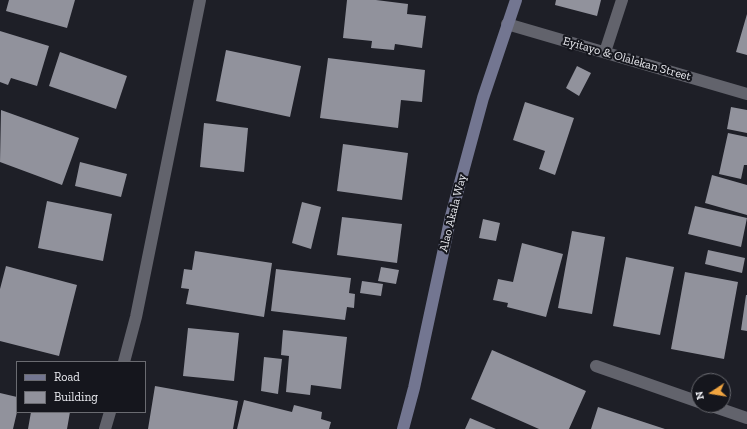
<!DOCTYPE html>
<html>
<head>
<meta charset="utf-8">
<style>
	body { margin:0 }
	#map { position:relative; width:747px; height:429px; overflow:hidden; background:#1e1f27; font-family:"Zilla Slab",serif }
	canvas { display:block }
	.legend { position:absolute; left:16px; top:361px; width:130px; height:52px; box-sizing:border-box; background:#15161d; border:1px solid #6a6b71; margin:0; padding:5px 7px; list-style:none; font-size:12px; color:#eaebf0 }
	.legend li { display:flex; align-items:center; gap:8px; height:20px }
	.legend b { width:20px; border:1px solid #6a6b71 }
	.north { position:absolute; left:691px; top:373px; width:40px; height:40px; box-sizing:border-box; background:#15161d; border:1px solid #6a6b71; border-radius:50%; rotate:258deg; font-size:11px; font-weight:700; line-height:16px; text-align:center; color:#eaebf0 }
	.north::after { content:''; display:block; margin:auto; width:14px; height:18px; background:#f1a540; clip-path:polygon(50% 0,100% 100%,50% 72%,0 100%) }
</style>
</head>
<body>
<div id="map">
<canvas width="747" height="429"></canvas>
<ul class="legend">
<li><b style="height:5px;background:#737691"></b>Road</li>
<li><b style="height:11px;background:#91929c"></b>Building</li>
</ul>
<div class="north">N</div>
</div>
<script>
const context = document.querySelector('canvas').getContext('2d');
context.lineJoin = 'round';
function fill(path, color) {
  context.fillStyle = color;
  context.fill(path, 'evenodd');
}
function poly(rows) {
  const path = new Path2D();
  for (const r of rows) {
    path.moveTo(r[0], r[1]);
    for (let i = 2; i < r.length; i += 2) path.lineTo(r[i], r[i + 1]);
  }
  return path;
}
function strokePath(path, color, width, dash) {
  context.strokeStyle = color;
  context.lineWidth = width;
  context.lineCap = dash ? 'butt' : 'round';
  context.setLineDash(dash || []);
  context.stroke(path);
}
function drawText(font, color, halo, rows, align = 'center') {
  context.font = font + ' "Zilla Slab",serif';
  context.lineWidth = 4;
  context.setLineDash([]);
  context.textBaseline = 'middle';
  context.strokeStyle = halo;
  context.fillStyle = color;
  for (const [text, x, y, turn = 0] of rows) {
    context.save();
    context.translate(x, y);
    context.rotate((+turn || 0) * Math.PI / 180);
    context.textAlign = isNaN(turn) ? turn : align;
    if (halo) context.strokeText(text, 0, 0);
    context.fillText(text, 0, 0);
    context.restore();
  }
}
const building = poly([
	[9,0,75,0,67,28,6,11],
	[347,0,376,0,408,4,407,14,426,16,422,48,395,44,394,50,371,48,372,41,343,38],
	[556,0,601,0,597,16,555,5],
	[747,14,747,55,736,52],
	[0,31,49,46,37,86,11,78,8,85,0,82],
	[226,50,301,66,290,117,216,101],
	[60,52,127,76,116,109,49,86],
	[328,58,425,70,422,102,401,100,398,128,320,118],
	[577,66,591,73,579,96,566,88],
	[525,102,574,118,555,175,539,169,545,151,513,140],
	[731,107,747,110,747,133,727,129],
	[1,110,79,138,62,185,0,162],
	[204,123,248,128,244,172,200,167],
	[728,133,747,137,747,165,744,165,741,179,719,174],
	[343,144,408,153,402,200,337,191],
	[80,162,127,174,121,197,75,186],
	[712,175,747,185,747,215,705,203],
	[47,201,112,214,103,261,38,248],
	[302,202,321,207,311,249,292,243],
	[695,206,747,218,741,247,688,234],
	[342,217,402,224,397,263,337,255],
	[483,219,500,223,496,241,479,238],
	[572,231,605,237,592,314,558,308],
	[522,243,563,254,546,317,507,307,508,303,493,300,498,279,513,282],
	[708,250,745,258,742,273,705,264],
	[195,251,272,263,264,317,186,304,189,289,181,288,184,269,192,270],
	[626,257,674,267,660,335,613,326],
	[6,266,77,285,59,356,0,341,0,289],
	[381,267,399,270,396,284,378,281],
	[276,269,351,278,349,293,355,294,354,308,347,307,345,320,271,311],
	[685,272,738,282,724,359,671,349],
	[362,281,383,284,381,296,360,293],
	[746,295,747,295,747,331,741,330],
	[188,328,239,333,234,381,183,376],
	[283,330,347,337,341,389,311,385,310,395,286,392,289,356,281,355],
	[492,350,586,391,569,429,539,429,471,399],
	[264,357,282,359,278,394,261,391],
	[155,386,238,401,233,429,148,429],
	[0,393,17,397,17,412,13,429,0,429],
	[244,400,292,412,294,405,322,412,321,419,331,422,329,429,237,429],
	[598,407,665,429,591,429],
	[31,412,70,412,67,429,28,429],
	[470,418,496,429,465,429]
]);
const street = poly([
	[507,24,747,94],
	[605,52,622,0],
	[124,362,136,317,200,0],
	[596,366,699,402],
	[709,405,747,418],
	[105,429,110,412]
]);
const secondary = poly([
	[403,429,414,388,451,216,483,98,516,0]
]);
const streetNames = [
	["Eyitayo & Olalekan Street",627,59,16],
	["Alao Akala Way",453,213,-76]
];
fill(building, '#91929c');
strokePath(street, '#62636c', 12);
strokePath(secondary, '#737691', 12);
drawText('12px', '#eaebf0', '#15161d', streetNames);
</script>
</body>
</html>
